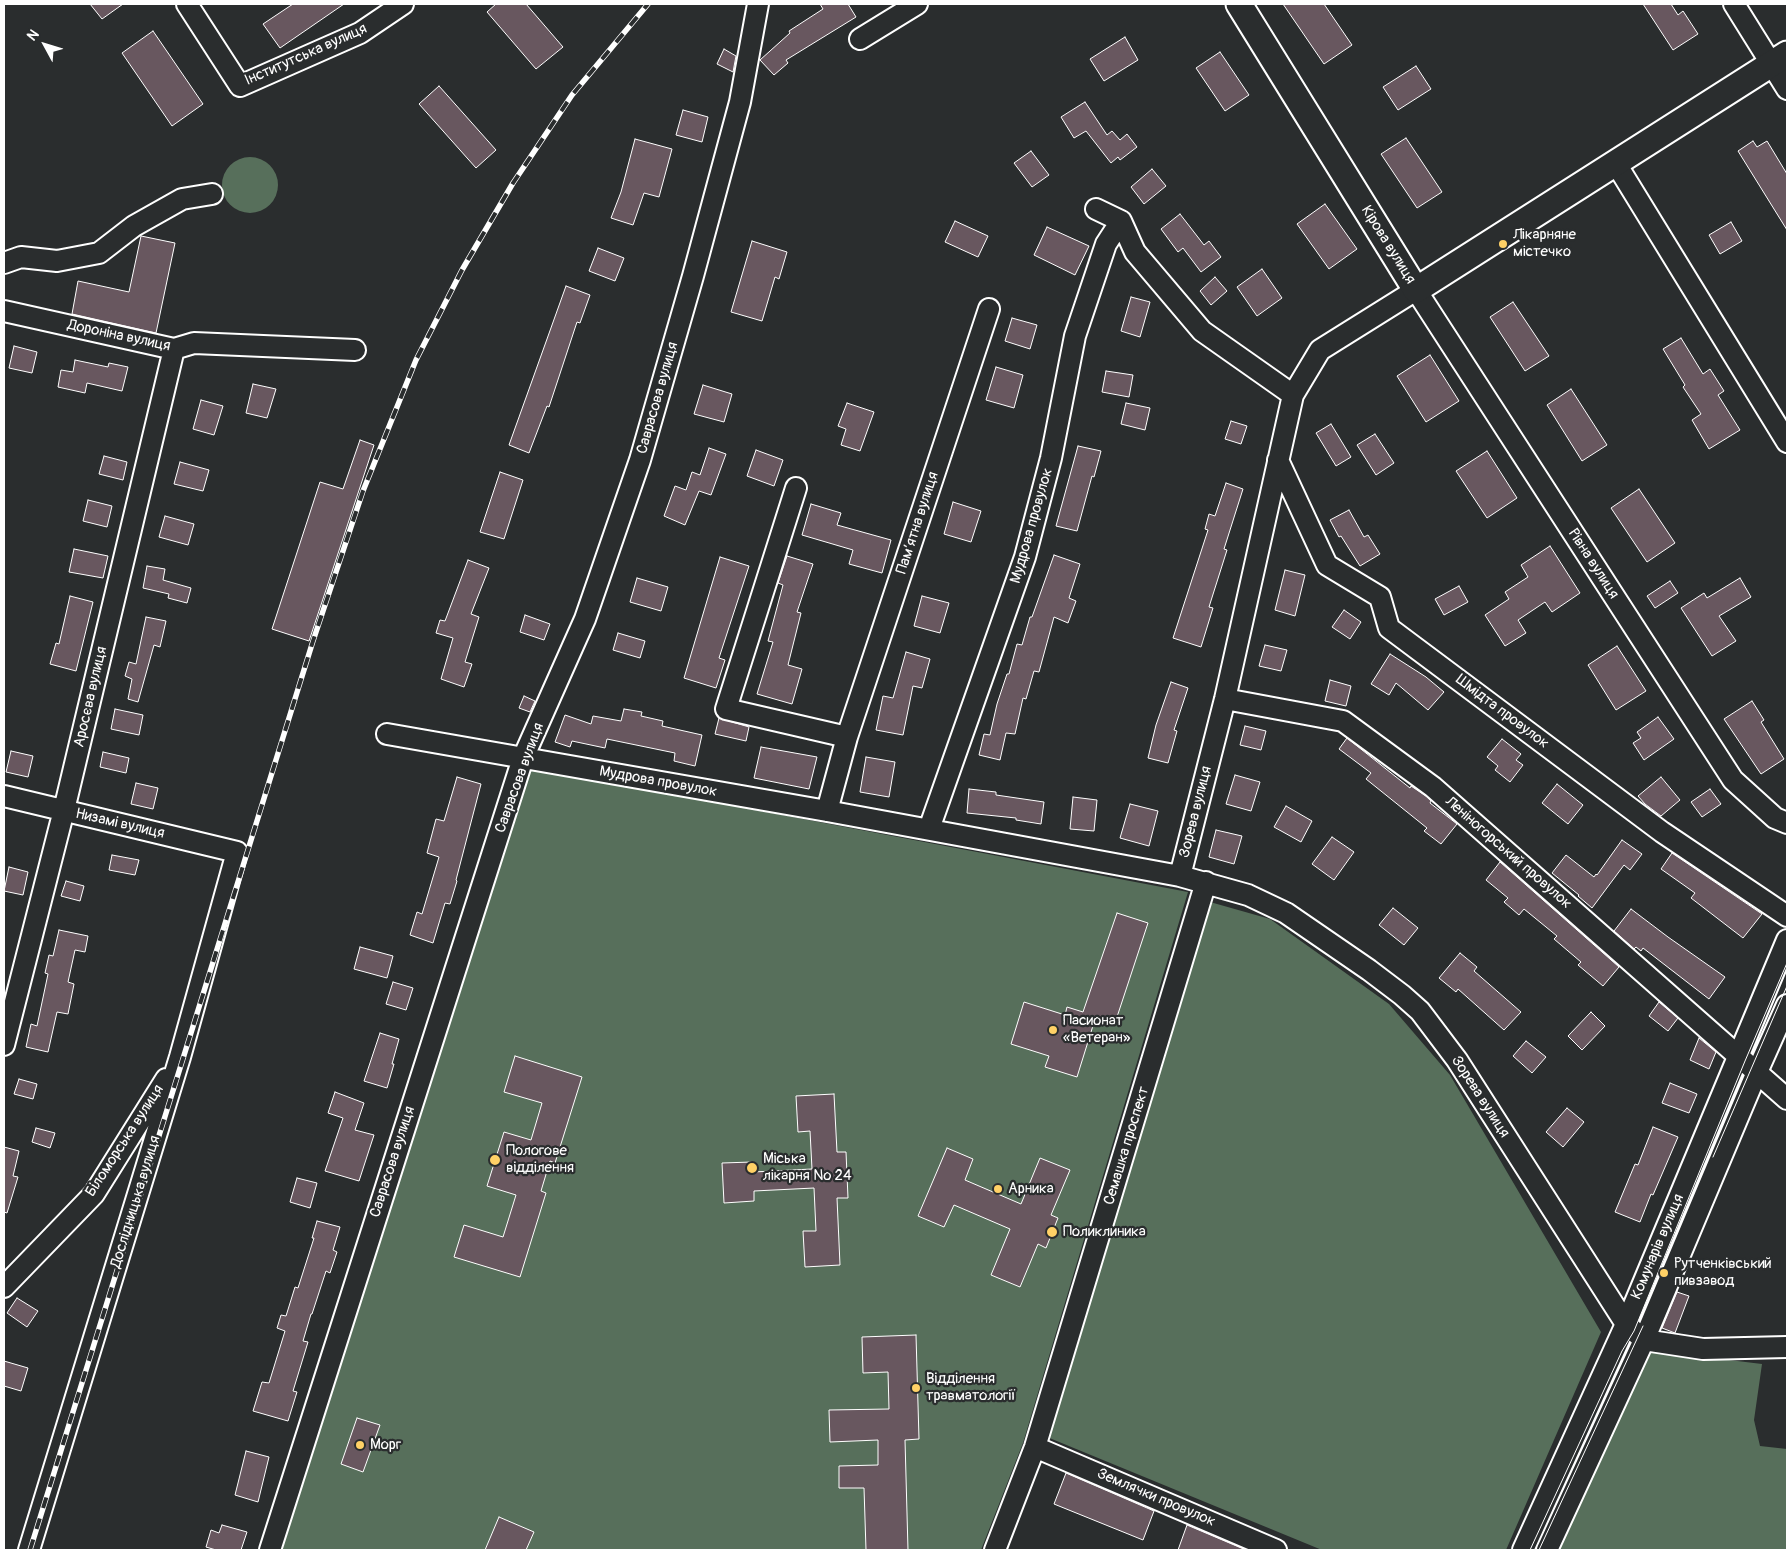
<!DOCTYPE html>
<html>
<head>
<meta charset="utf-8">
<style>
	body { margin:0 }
	#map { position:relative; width:1791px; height:1554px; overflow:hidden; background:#2a2d2e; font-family:Pangolin,sans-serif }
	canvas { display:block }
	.frame { position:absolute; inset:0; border:5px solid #fff; pointer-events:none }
	.north { position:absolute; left:20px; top:20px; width:50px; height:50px; -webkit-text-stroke:4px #2a2d2e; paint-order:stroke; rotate:309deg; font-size:14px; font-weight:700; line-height:20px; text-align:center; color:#fff }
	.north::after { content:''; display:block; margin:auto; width:18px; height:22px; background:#fff; clip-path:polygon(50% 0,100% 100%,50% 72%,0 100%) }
</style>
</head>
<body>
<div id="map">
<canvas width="1791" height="1554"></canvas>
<div class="frame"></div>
<div class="north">N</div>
</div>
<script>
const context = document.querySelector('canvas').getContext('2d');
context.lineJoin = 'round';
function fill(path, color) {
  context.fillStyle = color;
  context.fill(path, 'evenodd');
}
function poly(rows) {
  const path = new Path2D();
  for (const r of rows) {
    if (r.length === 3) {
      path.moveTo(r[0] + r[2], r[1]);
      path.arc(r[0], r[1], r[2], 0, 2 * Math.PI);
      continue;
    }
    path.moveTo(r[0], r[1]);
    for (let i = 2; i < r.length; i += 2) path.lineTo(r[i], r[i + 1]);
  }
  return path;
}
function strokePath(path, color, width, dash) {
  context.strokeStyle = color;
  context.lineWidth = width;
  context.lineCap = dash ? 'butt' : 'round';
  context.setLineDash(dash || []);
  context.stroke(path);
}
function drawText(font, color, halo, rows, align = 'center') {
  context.font = font + ' Pangolin,sans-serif';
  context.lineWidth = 4.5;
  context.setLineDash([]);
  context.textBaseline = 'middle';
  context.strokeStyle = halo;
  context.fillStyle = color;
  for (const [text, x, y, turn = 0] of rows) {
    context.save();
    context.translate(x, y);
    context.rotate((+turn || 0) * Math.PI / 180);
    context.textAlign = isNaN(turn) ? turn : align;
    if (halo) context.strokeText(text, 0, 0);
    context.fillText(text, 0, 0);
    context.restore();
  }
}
const green = poly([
	[250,185,28],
	[529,767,1188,892,1023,1443,981,1550,273,1550],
	[1210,902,1270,919,1389,1004,1450,1075,1601,1332,1506,1550,1322,1550,1047,1437],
	[1647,1350,1762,1364,1754,1420,1760,1446,1787,1449,1787,1550,1557,1550]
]);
const building = poly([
	[90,4,123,4,102,19,90,4],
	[293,4,344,4,280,48,263,24,293,4],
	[496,4,526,4,563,47,536,69,487,12,496,4],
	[820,4,848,4,856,17,786,60,788,63,774,75,760,60,790,33,789,31,823,9,820,4],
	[1283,4,1324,4,1352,45,1324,64,1283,4],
	[1643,4,1671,4,1678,15,1683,11,1698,34,1673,50,1643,4],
	[153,31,203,104,172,126,122,53,153,31],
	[1125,37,1138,60,1104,81,1090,59,1125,37],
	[724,49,736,56,733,72,717,64,724,49],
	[1220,52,1249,95,1225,111,1196,68,1220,52],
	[1416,66,1431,89,1398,110,1383,87,1416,66],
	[439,86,496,150,476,168,419,104,439,86],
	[1085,102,1107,135,1112,131,1120,140,1127,134,1137,147,1120,160,1118,157,1111,163,1086,131,1074,138,1061,117,1085,102],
	[683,110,708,117,702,142,676,135,683,110],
	[1406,138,1442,192,1417,208,1381,154,1406,138],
	[635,139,672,149,659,197,644,193,633,225,611,218,621,192,635,139],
	[1753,141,1757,147,1767,141,1787,174,1787,230,1738,151,1753,141],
	[1031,151,1049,175,1032,187,1014,163,1031,151],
	[1152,169,1166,186,1144,204,1131,187,1152,169],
	[1325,204,1357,249,1329,269,1297,224,1325,204],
	[1180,214,1204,245,1209,241,1221,257,1201,272,1183,248,1178,252,1161,229,1180,214],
	[955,221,988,236,978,257,945,242,955,221],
	[1731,222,1742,241,1720,254,1709,235,1731,222],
	[1047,227,1089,246,1075,275,1034,255,1047,227],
	[141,236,175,243,156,333,72,314,78,281,129,292,141,236],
	[752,241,787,252,779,279,775,277,762,321,731,312,752,241],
	[598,248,624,258,615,281,589,271,598,248],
	[1262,269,1282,298,1257,316,1237,287,1262,269],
	[1215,277,1227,291,1211,305,1200,291,1215,277],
	[566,286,590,295,580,323,577,322,549,407,547,406,529,453,509,445,566,286],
	[1131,297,1150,302,1140,337,1121,331,1131,297],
	[1513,302,1549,356,1525,371,1490,317,1513,302],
	[1012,318,1037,325,1030,349,1005,341,1012,318],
	[1681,338,1703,374,1710,369,1724,391,1718,395,1740,430,1709,449,1692,420,1701,414,1683,387,1685,385,1663,349,1681,338],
	[14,346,37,352,32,373,9,368,14,346],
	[1430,355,1459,401,1426,422,1397,376,1430,355],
	[75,360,108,367,109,363,128,367,122,391,87,383,85,393,58,387,61,370,73,372,75,360],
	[996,367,1023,375,1014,408,986,400,996,367],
	[1106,371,1133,375,1129,397,1102,392,1106,371],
	[253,384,276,389,267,418,246,413,253,384],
	[703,385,732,394,724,422,694,414,703,385],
	[1571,389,1607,445,1582,461,1547,405,1571,389],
	[201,400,223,406,214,435,193,429,201,400],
	[847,403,874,412,860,451,841,445,846,429,838,426,847,403],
	[1126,403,1150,408,1145,430,1121,424,1126,403],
	[1231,421,1247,426,1241,444,1225,439,1231,421],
	[1331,424,1351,457,1336,466,1316,433,1331,424],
	[1375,434,1394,463,1376,475,1357,445,1375,434],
	[360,440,374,445,309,641,272,629,320,482,343,489,360,440],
	[1078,446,1101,451,1094,477,1092,476,1077,531,1056,526,1078,446],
	[709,448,726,454,711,495,699,491,685,525,664,516,675,486,686,490,692,472,700,475,709,448],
	[756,450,783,460,774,486,747,476,756,450],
	[1487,451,1517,498,1487,518,1456,471,1487,451],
	[104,456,127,462,123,480,99,474,104,456],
	[180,462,209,470,203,491,174,484,180,462],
	[500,472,523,480,504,539,480,532,500,472],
	[1226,483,1243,489,1224,549,1227,550,1209,607,1213,608,1201,647,1173,638,1208,530,1205,529,1209,514,1215,516,1226,483],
	[1639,489,1675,543,1647,562,1611,508,1639,489],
	[88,500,112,506,107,527,83,521,88,500],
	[953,502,981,511,971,542,944,534,953,502],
	[811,504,841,513,837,525,891,540,882,573,849,564,853,550,802,535,811,504],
	[1349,510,1364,537,1368,535,1380,554,1360,566,1341,536,1339,537,1330,520,1349,510],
	[165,516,194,524,188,545,159,537,165,516],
	[1550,546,1580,593,1552,612,1545,602,1518,620,1526,633,1505,646,1485,615,1509,599,1505,592,1528,577,1521,565,1550,546],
	[74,549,108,556,103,578,69,572,74,549],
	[1054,555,1080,564,1069,598,1076,601,1068,623,1054,617,1039,672,1034,671,1026,699,1023,698,1015,734,1006,733,1000,760,979,755,984,734,990,735,997,704,1007,674,1009,674,1017,644,1022,645,1030,617,1032,617,1054,555],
	[787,556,813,564,797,612,801,613,788,665,802,669,792,704,757,694,773,642,768,641,783,585,778,583,787,556],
	[720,557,749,566,719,658,725,660,716,688,684,678,720,557],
	[468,560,489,568,471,614,479,617,465,662,472,664,464,687,441,679,453,638,436,633,440,620,445,621,468,560],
	[147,566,165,569,163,580,191,588,187,603,168,598,169,594,143,588,147,566],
	[1285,570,1305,575,1295,616,1275,610,1285,570],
	[637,578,668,587,661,611,630,602,637,578],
	[1740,578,1751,597,1719,616,1736,641,1712,656,1681,608,1704,593,1707,598,1740,578],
	[1670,581,1678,593,1655,608,1647,596,1670,581],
	[1459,586,1468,602,1444,615,1435,599,1459,586],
	[70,596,93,602,76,671,50,664,56,643,59,644,70,596],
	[922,596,949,603,940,633,914,626,922,596],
	[1344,610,1361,622,1350,639,1332,627,1344,610],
	[525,615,550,624,544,640,520,632,525,615],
	[146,617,166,621,160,647,154,645,138,702,128,699,132,679,125,676,129,662,136,664,146,617],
	[618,633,645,641,640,658,613,650,618,633],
	[1265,645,1287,650,1281,671,1259,666,1265,645],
	[1617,646,1646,691,1616,710,1588,665,1617,646],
	[906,652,930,659,922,688,913,686,903,735,876,730,883,696,893,698,906,652],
	[1390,654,1426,677,1444,692,1428,710,1396,683,1389,695,1371,684,1390,654],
	[1330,680,1351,686,1346,706,1325,701,1330,680],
	[1171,682,1188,688,1174,730,1177,731,1168,763,1148,758,1156,725,1171,682],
	[524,696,535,701,530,712,519,708,524,696],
	[1752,701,1764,720,1761,722,1784,759,1761,774,1724,719,1752,701],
	[115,709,143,715,139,735,111,729,115,709],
	[624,709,642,712,641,716,663,721,662,726,702,735,695,766,674,761,675,753,607,739,605,748,572,741,570,747,555,742,565,715,591,724,593,716,621,721,624,709],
	[1658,717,1674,739,1644,760,1633,743,1641,738,1637,732,1658,717],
	[719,718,749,727,746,741,715,734,719,718],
	[1245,726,1266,731,1261,750,1240,745,1245,726],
	[1347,738,1410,788,1411,786,1426,796,1431,801,1430,803,1457,824,1441,844,1424,831,1427,828,1366,779,1371,773,1339,749,1347,738],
	[1502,739,1521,754,1516,760,1523,765,1510,782,1495,770,1498,766,1487,757,1502,739],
	[761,747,817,757,809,789,754,778,761,747],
	[11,751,33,756,28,777,6,772,11,751],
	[103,752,129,758,126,773,100,767,103,752],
	[866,757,895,762,889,797,860,792,866,757],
	[1235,775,1260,782,1251,811,1226,804,1235,775],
	[457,777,481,784,456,880,457,881,450,904,445,903,433,943,410,935,417,912,422,914,439,857,427,853,436,819,444,821,457,777],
	[1661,777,1680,800,1661,816,1645,804,1638,796,1661,777],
	[136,783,158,788,153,809,131,804,136,783],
	[1557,784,1583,805,1568,824,1542,803,1557,784],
	[969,789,996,792,996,795,1044,802,1041,824,1016,820,1016,818,967,813,969,789],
	[1710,789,1721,804,1702,817,1691,802,1710,789],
	[1073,797,1097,800,1094,831,1070,829,1073,797],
	[1130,804,1158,811,1149,846,1120,838,1130,804],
	[1286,806,1312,821,1301,842,1274,827,1286,806],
	[1216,830,1242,836,1234,864,1209,857,1216,830],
	[1332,837,1354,852,1334,880,1312,864,1332,837],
	[1622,840,1642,854,1630,870,1624,865,1592,908,1578,896,1579,895,1552,873,1566,855,1594,877,1596,874,1597,875,1622,840],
	[1672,853,1762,914,1743,938,1691,898,1695,893,1661,869,1672,853],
	[112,855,139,860,135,875,109,870,112,855],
	[1500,862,1619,967,1603,986,1578,965,1581,962,1554,939,1557,936,1524,909,1519,915,1504,902,1508,898,1486,880,1500,862],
	[9,867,28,872,23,895,4,891,9,867],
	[66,881,84,886,80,901,61,896,66,881],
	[1393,908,1418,928,1404,945,1379,925,1393,908],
	[1631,909,1668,937,1725,977,1709,999,1643,948,1641,951,1636,947,1634,949,1614,931,1631,909],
	[1117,913,1148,923,1115,1023,1096,1016,1077,1077,1045,1067,1049,1056,1011,1044,1024,1002,1065,1015,1067,1007,1083,1012,1117,913],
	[59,930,88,936,85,952,75,950,68,982,74,984,68,1014,57,1012,48,1052,26,1047,31,1024,37,1026,48,974,45,973,49,955,53,956,59,930],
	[360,947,393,956,387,978,354,969,360,947],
	[1460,953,1477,967,1474,971,1521,1012,1504,1030,1458,989,1456,992,1439,978,1460,953],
	[393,982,413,988,406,1010,386,1004,393,982],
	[1659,1002,1678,1018,1668,1031,1649,1016,1659,1002],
	[1591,1012,1605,1026,1582,1050,1568,1036,1591,1012],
	[380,1033,399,1039,392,1064,394,1064,387,1088,364,1081,380,1033],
	[1699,1038,1716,1052,1709,1069,1690,1060,1699,1038],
	[1526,1041,1546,1057,1532,1073,1513,1056,1526,1041],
	[515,1056,582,1077,555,1163,550,1161,541,1191,546,1193,520,1277,454,1257,464,1225,503,1237,516,1195,487,1186,504,1132,531,1140,542,1103,504,1092,515,1056],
	[19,1079,37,1084,33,1099,14,1094,19,1079],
	[1670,1083,1697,1094,1689,1113,1662,1103,1670,1083],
	[335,1092,364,1103,355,1130,374,1135,359,1181,325,1171,343,1118,328,1113,335,1092],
	[834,1094,837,1152,846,1152,848,1198,837,1198,840,1265,805,1267,803,1231,816,1231,814,1188,754,1191,754,1201,724,1203,722,1163,752,1162,753,1172,812,1169,810,1131,798,1132,796,1096,834,1094],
	[1567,1108,1584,1122,1563,1147,1546,1132,1567,1108],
	[1653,1127,1678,1137,1653,1195,1651,1194,1640,1222,1615,1212,1635,1164,1638,1165,1653,1127],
	[36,1128,55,1133,50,1148,32,1142,36,1128],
	[4,1147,19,1151,13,1176,18,1177,7,1213,4,1212,4,1147],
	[947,1148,973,1159,965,1180,1021,1204,1040,1158,1070,1170,1051,1215,1058,1218,1046,1248,1038,1244,1020,1287,991,1275,1010,1229,954,1205,944,1227,918,1216,947,1148],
	[297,1178,317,1183,310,1208,290,1202,297,1178],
	[317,1221,340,1227,333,1250,337,1252,330,1273,326,1271,312,1314,311,1314,303,1341,308,1342,293,1391,297,1392,288,1421,253,1411,262,1382,269,1383,285,1331,277,1328,281,1315,286,1316,295,1287,298,1288,314,1238,312,1238,317,1221],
	[1677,1292,1689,1296,1675,1333,1662,1328,1677,1292],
	[17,1298,38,1311,27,1327,7,1313,17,1298],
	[916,1335,919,1439,905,1440,908,1550,866,1550,864,1488,839,1488,839,1466,878,1465,878,1440,830,1442,829,1410,889,1409,888,1372,863,1373,862,1337,916,1335],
	[4,1361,28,1368,21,1391,4,1386,4,1361],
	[357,1418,380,1425,363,1472,341,1464,357,1418],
	[246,1451,269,1457,258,1502,235,1495,246,1451],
	[1066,1473,1154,1511,1143,1540,1054,1504,1066,1473],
	[499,1517,534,1532,526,1550,485,1550,499,1517],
	[222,1525,247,1532,241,1550,216,1550,206,1547,211,1530,219,1533,222,1525],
	[1187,1525,1246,1550,1178,1550,1187,1525]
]);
const minor = poly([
	[187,4,240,86,360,33,403,4],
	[1734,4,1787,89],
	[860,39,917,4],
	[1615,162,1787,442],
	[1096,209,1121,221,1135,252,1202,331,1293,395],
	[4,263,21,257,57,261,99,253,134,226,182,199,212,194],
	[4,311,174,349,194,343,355,350],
	[1278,460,1327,565,1380,597,1389,628,1662,832,1787,916],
	[796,488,726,709,847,737],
	[1225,699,1343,721,1433,787,1787,1099],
	[387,734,827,811,1180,876],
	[4,796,237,852,180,1057,29,1550],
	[827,811,847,737,989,309],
	[929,829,1025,557,1051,458,1075,336,1106,244,1121,221],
	[4,1045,64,810,174,349],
	[4,1287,94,1194,166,1079],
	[1644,1340,1626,1324,1457,1060,1420,1011,1402,995,1369,970,1286,913,1248,895,1180,876,1225,699,1293,395,1320,350,1416,290,1733,780,1775,818,1787,823],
	[1644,1340,1703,1349,1787,1347],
	[1035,1447,1276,1550],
	[270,1550,523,758,585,619,640,460,693,276,740,102,758,4],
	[995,1550,1035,1447,1206,882],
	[1523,1550,1626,1324,1787,940],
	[1547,1550,1644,1340,1757,1072,1787,1005]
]);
const major = poly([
	[1239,4,1416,290,1787,54]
]);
const tram = poly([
	[1713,1157,1787,986],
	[1530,1550,1622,1351,1634,1331,1745,1061,1787,963],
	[1539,1550,1643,1326]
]);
const rail = poly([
	[30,1550,313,641,363,491,416,360,462,270,513,183,572,95,648,4]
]);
const markers = [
	[1503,244,5,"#ffd166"],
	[1053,1030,5,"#ffd166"],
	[495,1160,6,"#ffd166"],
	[752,1168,6,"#ffd166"],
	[998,1189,5,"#ffd166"],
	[1052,1232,6,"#ffd166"],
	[1664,1273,5,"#ffd166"],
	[916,1388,5,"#ffd166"],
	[360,1445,5,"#ffd166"]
];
const streetNames = [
	["Інститутська вулиця",306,55,-24],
	["Кірова вулиця",1388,245,58],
	["Дороніна вулиця",119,336,12],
	["Саврасова вулиця",658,398,-74],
	["Пам’ятна вулиця",918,523,-72],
	["Мудрова провулок",1032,526,-74],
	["Рівна вулиця",1593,564,57],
	["Аросєва вулиця",91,697,-77],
	["Шмідта провулок",1502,712,37],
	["Саврасова вулиця",520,778,-70],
	["Мудрова провулок",658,782,10],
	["Зорева вулиця",1196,812,-76],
	["Низамі вулиця",120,824,13],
	["Леніногорський провулок",1508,853,41],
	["Зорева вулиця",1480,1097,57],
	["Біломорська вулиця",125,1141,-57],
	["Семашка проспект",1127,1146,-73],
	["Саврасова вулиця",393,1162,-72],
	["Дослідницька вулиця",136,1202,-73],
	["Комунарів вулиця",1658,1247,-67],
	["Землячки провулок",1156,1498,23]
];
const poiNames = [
	["Лікарняне",1513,235],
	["містечко",1513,252],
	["Пасионат",1063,1021],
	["«Ветеран»",1063,1038],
	["Пологове",506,1151],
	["відділення",506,1168],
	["Міська",763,1159],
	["лікарня № 24",763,1176],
	["Арника",1008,1189],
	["Поликлиника",1063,1232],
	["Рутченківський",1674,1264],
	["пивзавод",1674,1281],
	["Відділення",926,1379],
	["травматології",926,1396],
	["Морг",370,1445]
];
fill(green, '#576f5b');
fill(building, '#68575f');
strokePath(building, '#fff', 1);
strokePath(minor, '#fff', 24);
strokePath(major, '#fff', 29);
strokePath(minor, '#2a2d2e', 20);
strokePath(major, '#2a2d2e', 25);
strokePath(tram, '#fff', 1);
strokePath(rail, '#fff', 5.5);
strokePath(rail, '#2a2d2e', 4, [11]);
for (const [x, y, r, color] of markers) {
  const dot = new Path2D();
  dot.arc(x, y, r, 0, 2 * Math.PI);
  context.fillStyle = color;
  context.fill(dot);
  strokePath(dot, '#2a2d2e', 2);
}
drawText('15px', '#fff', '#2a2d2e', streetNames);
drawText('15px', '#fff', '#2a2d2e', poiNames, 'left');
</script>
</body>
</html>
